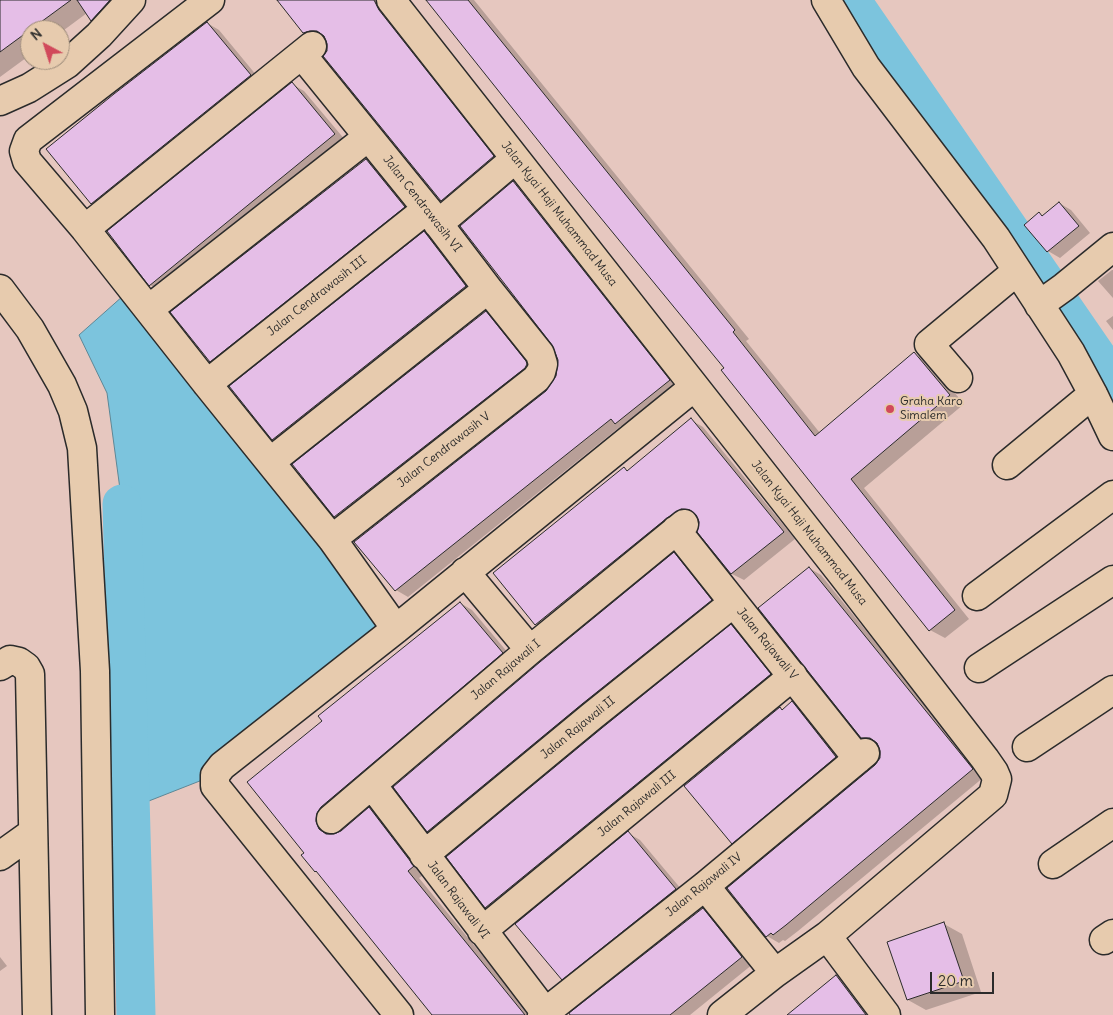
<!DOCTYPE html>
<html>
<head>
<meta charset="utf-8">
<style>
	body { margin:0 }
	#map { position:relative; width:1113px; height:1015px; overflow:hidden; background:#e6c7bf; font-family:Delius,sans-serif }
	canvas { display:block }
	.north { position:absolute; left:20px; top:20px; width:50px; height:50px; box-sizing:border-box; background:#e7cbae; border:1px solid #9c8b7a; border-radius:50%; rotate:320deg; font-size:14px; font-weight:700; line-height:20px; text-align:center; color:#2b2b2b }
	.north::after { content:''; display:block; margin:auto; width:18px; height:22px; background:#d1495b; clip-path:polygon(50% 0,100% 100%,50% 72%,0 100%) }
	.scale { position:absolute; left:930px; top:972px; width:64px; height:22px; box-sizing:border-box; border:2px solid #2b2b2b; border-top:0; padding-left:6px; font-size:15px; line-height:18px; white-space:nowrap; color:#2b2b2b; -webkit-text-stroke:4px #e7cbae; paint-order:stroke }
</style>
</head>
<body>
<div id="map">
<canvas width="1113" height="1015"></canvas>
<div class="north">N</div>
<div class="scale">20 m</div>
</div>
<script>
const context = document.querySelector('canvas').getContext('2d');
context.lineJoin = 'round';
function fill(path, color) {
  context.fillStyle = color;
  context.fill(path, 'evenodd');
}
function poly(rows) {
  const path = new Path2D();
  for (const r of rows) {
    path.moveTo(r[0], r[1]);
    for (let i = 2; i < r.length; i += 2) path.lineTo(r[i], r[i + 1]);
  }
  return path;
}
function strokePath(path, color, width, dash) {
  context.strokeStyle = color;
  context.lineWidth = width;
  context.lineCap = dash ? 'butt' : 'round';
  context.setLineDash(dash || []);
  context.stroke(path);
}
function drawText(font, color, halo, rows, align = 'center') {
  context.font = font + ' Delius,sans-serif';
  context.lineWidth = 4;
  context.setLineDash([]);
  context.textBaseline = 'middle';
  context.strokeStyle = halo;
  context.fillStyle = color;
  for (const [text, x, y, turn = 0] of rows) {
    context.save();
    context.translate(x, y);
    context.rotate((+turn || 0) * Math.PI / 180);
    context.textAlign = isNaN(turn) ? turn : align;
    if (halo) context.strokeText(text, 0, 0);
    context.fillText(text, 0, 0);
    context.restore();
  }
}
const water = poly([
	[132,288,396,629,215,775,131,808,122,504,107,393,79,335,132,288]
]);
const shadow = poly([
	[0,0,139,0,111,31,92,20,87,13,60,33,60,30,30,30,30,55,0,77],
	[278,0,379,0,505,164,453,207,442,200,328,52,329,44,326,37,316,39,304,32],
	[428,0,474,0,749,339,746,341,820,433,914,354,929,362,964,404,864,488,969,619,945,638,930,630,726,368],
	[207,23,219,30,262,82,104,210,92,203],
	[292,84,304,91,346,141,162,291,150,285],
	[366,160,378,167,416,214,222,368,210,361],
	[513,182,525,189,681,388,628,430,621,426,408,597,396,590,356,542,547,392,557,377,559,360],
	[1059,203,1071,210,1090,233,1060,258,1048,251,1039,214,1044,216],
	[424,233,436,240,477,293,285,446,273,439,231,387],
	[1112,270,1113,270,1113,298,1098,281],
	[486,312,498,319,538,369,347,523,335,516,294,465],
	[1113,316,1113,330,1106,321],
	[691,420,703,427,795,539,744,580,732,574,699,531,701,522,698,515,694,515,548,631,536,624,495,573,624,469,628,471],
	[674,554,686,561,723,607,440,838,428,831],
	[809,568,821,575,984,777,798,931,785,941,783,940,779,943,767,936,881,758,882,751,879,744,874,744,862,737],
	[460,603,472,610,514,660,327,830,330,835,342,832,369,809,381,815,425,874,419,878,531,1015,434,1015,305,854,324,722],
	[731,626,743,633,782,681,498,914,486,907,448,857],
	[792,703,804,709,847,764,744,849,732,843,780,709,783,710],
	[628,833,640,840,687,896,574,985,562,979],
	[703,909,715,916,753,964,690,1015,572,1015],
	[944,924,962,934,981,992,926,1010,908,1000],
	[0,957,7,966,0,971],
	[837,976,848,983,872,1015,789,1015]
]);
const river = poly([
	[851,0,1104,367,1113,385],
	[122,504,136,1015]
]);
const building = poly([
	[0,0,71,0,0,52,0,0],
	[77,0,110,0,91,21,77,0],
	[277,0,374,0,379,10,494,156,441,201,323,56,327,51,327,44,324,36,317,31,310,31,303,33,277,0],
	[426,0,468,0,735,330,733,332,815,436,914,352,950,395,851,479,955,610,929,631,721,370,724,368,568,178,426,0],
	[207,22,251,75,91,204,46,149,114,94,207,22],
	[292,82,335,134,149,286,107,231,292,82],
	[366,159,405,207,210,362,170,312,366,159],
	[513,181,670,380,615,424,611,419,395,591,354,542,546,391,556,376,558,360,552,345,460,226,513,181],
	[1059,202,1079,226,1047,252,1024,225,1039,212,1042,216,1059,202],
	[424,231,466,286,272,440,229,386,424,231],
	[486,311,526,361,527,364,525,368,334,517,292,464,486,311],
	[691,418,784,532,731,574,697,532,699,522,696,515,690,510,681,509,667,518,535,625,493,573,624,467,627,471,691,418],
	[674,552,712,600,582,704,427,832,393,787,540,662,674,552],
	[809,567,973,769,786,925,773,935,771,933,766,937,727,888,875,765,880,758,880,751,877,743,870,738,861,738,758,608,809,567],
	[460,602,503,653,321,807,317,813,316,821,319,829,326,834,334,834,341,831,369,807,414,866,408,871,525,1015,432,1015,316,871,315,872,301,855,304,853,247,782,322,721,318,716,460,602],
	[731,624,771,674,485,908,446,857,602,728,731,624],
	[792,701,836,757,732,844,684,786,780,707,782,710,792,701],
	[628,831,676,889,562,980,515,924,628,831],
	[703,908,742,957,670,1015,570,1015,569,1013,703,908],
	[944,922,964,981,907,1000,887,942,944,922],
	[836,975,866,1015,787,1015,825,984,836,975]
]);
const minor = poly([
	[210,0,28,140,24,151,27,161,85,229,207,384,332,539,396,629],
	[391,0,842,574,985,759,994,772,997,779,993,795,827,936,775,973,722,1015],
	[826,0,866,67,996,238,1071,353,1093,394,1113,436],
	[302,55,427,209,488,289,540,354,543,364,541,372,536,379,332,539],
	[0,101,29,88,67,64,99,35,131,0],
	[438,224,515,159],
	[85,229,312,46],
	[0,289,30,329,62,385,73,411,82,448,95,671,100,1015],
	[1039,305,1064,287,1113,247],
	[149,309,368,137],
	[958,378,929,344,1017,271],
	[207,384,427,209],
	[270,462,488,289],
	[1007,465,1093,394],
	[676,530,858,759],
	[465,572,530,650],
	[977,596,1113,495],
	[0,666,10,660,19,662,26,667,30,674,37,1015],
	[979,668,1113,580],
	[1027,747,1113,690],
	[372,785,545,1012],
	[331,819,530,650,684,524],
	[424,855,592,716,733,603],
	[0,856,32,833],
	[1053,864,1113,823],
	[705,886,775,973],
	[482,931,793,676],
	[827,936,886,1015],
	[1104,940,1113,934],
	[399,1015,215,786,215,775,222,766,396,629,694,387],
	[542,1015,705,886,865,753]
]);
const markers = [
	[890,409,5,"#d1495b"]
];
const streetNames = [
	["Jalan Cendrawasih VI",422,204,52],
	["Jalan Kyai Haji Muhammad Musa",559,214,52],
	["Jalan Cendrawasih III",317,296,-38],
	["Jalan Cendrawasih V",444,450,-38],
	["Jalan Kyai Haji Muhammad Musa",809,533,52],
	["Jalan Rajawali V",767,644,51],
	["Jalan Rajawali I",506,670,-40],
	["Jalan Rajawali II",578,728,-39],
	["Jalan Rajawali III",637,804,-39],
	["Jalan Rajawali IV",704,885,-39],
	["Jalan Rajawali VI",458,900,53]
];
const poiNames = [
	["Graha Karo",900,402],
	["Simalem",900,416]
];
fill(water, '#7cc4dd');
strokePath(water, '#5c8796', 1);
fill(shadow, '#0003');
strokePath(river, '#7cc4dd', 39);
fill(building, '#e5bee7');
strokePath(building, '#2b2b2b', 1);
strokePath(minor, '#2b2b2b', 31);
strokePath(minor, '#e7cbae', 28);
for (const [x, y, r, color] of markers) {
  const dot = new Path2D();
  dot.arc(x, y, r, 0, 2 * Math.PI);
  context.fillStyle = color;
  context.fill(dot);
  strokePath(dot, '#e7cbae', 2);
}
drawText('12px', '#2b2b2b', '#e7cbae', streetNames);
drawText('12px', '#2b2b2b', '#e7cbae', poiNames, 'left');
</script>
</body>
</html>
